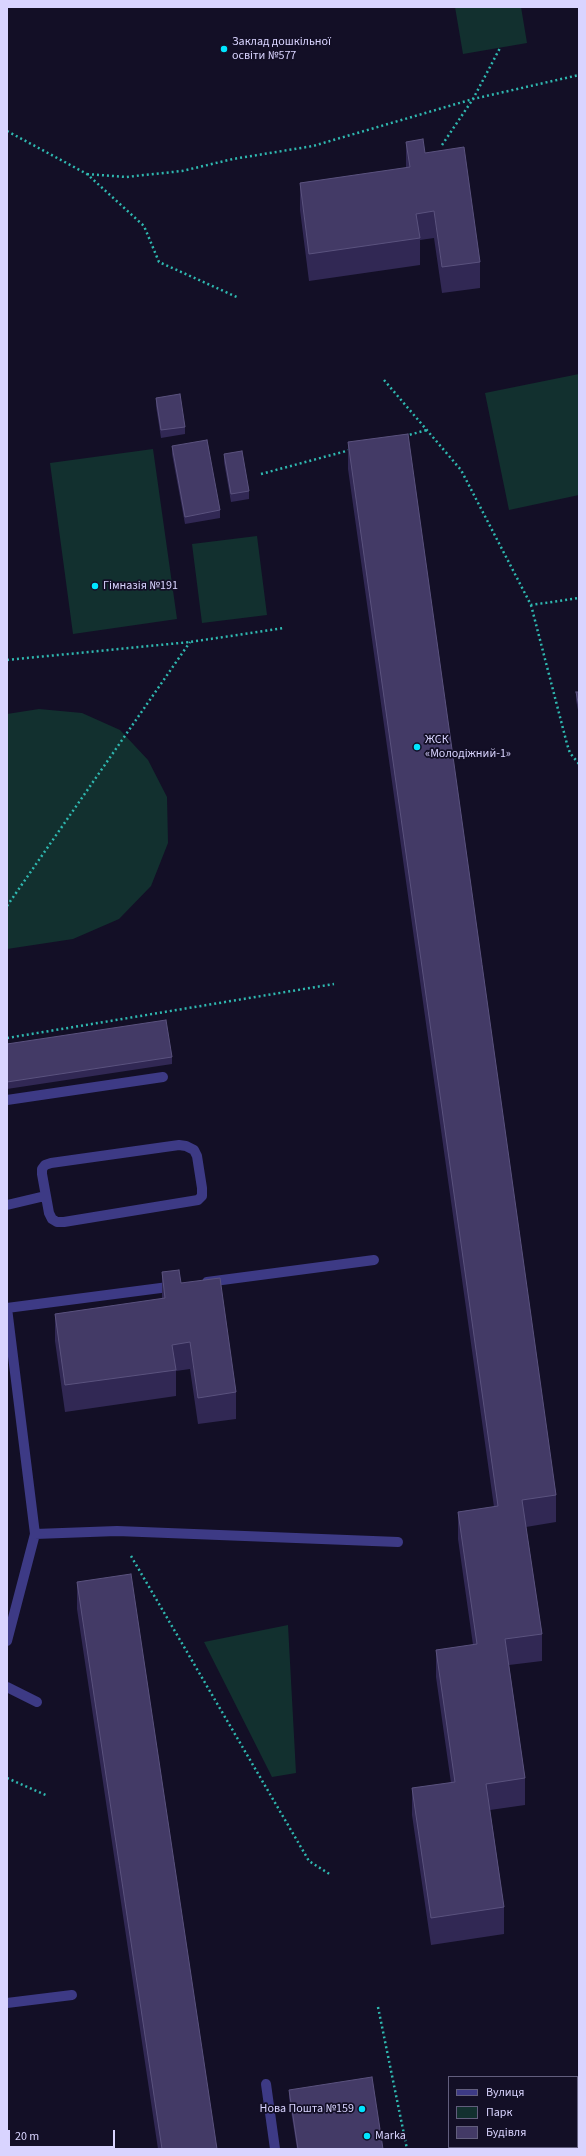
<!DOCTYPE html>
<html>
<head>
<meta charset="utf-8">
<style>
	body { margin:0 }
	#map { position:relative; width:586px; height:2156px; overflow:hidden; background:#130f26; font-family:"Source Sans 3",sans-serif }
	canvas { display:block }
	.frame { position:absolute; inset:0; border:8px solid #d9d4ff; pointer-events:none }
	.legend { position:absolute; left:448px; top:2076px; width:130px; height:72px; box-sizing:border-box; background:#130f26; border:1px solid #625e7d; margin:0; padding:5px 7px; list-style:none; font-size:12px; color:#d9d4ff }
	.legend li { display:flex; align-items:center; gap:8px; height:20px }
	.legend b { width:20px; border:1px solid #625e7d }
	.scale { position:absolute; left:8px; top:2130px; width:107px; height:18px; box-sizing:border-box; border:2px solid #d9d4ff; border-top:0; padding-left:5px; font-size:12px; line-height:14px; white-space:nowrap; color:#d9d4ff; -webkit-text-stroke:3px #130f26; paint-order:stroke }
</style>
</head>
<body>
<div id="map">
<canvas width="586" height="2156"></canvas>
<div class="frame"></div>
<ul class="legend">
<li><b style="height:5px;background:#3d3a85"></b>Вулиця</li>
<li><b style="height:11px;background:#12302f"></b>Парк</li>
<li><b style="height:11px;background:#433a66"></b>Будівля</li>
</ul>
<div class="scale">20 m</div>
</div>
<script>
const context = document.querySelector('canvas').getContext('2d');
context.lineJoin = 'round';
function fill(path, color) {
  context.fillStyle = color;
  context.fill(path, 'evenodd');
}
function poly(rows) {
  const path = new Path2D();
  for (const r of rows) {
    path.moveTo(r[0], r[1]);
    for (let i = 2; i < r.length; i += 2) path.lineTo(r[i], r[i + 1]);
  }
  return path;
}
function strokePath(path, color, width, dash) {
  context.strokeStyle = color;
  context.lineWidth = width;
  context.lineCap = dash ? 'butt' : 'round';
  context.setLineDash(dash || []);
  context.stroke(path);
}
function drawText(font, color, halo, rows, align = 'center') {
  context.font = font + ' "Source Sans 3",sans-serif';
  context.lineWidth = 3.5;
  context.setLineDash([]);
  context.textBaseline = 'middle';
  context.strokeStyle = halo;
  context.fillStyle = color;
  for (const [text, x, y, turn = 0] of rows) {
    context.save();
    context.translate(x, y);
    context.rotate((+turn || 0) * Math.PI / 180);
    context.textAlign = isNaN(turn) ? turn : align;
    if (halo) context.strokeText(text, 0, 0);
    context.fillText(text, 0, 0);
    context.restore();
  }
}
const green = poly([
	[455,7,521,7,527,43,463,54],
	[579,374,579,495,509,510,485,393],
	[153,449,177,619,73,634,50,463],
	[257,536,267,615,202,623,192,544],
	[39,709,82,713,120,730,148,760,167,797,168,843,151,886,119,919,73,939,7,949,7,714],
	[288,1625,296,1773,272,1777,204,1642]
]);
const path = poly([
	[7,131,87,174,144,226,159,262,239,298],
	[442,145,473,99,500,48],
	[87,174,126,177,182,171,233,159,313,146,473,99,579,75],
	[384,380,461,470,531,605,579,598],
	[405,436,427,430],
	[261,474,350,450],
	[531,605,567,744,570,753,579,764],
	[7,660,190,642,284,628],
	[7,906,190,642],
	[7,1038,334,984],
	[131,1556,309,1861,331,1875],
	[7,1778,48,1796],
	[378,2007,407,2149]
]);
const service = poly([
	[7,1100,163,1077],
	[179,1145,186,1146,194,1150,197,1156,202,1188,202,1196,198,1200,64,1222,57,1222,52,1219,49,1213,42,1174,42,1169,45,1165,51,1163,179,1145],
	[7,1205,45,1196],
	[207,1282,374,1260],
	[7,1308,176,1286],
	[7,1308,35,1534,7,1641],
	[35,1534,117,1531,398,1542],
	[7,1687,37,1702],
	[7,2003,72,1995],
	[266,2084,275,2149]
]);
const tertiary = poly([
	[577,2102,579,2098],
	[555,2149,556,2147]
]);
const wall = poly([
	[406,142,425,153,480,262,480,288,442,293,434,238,420,240,420,265,309,281,300,210,300,183,406,168],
	[156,398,185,427,185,434,161,438,156,406],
	[348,442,556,1495,556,1522,526,1527,542,1634,542,1661,509,1665,525,1778,525,1805,490,1810,504,1907,504,1934,431,1945,412,1815,412,1788,451,1783,436,1677,436,1650,473,1645,458,1539,458,1512,494,1507,348,469],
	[172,446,220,510,220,518,185,524,172,454],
	[224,454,249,491,249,499,231,502,224,462],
	[576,692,579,692,579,715,576,700],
	[7,1044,172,1057,172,1064,7,1089],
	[162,1272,181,1283,236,1392,236,1419,198,1424,190,1369,176,1371,176,1396,65,1412,55,1341,55,1314,162,1299],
	[77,1582,217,2149,158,2149,77,1609],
	[289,2090,383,2149,297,2149,289,2098]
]);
const building = poly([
	[423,139,425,153,464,147,480,262,442,267,434,211,416,214,420,238,309,254,300,183,410,167,406,142,423,139],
	[180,394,185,427,161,430,156,398,180,394],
	[408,434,556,1495,522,1500,542,1634,505,1639,525,1778,486,1784,504,1907,431,1918,412,1788,455,1782,436,1650,477,1644,458,1512,498,1506,348,442,408,434],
	[207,440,220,510,185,517,172,446,207,440],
	[242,451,249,491,231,494,224,454,242,451],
	[576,692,579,692,579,707,576,692],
	[166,1020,172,1057,7,1082,7,1044,166,1020],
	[179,1270,181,1283,220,1278,236,1392,198,1398,190,1342,172,1345,176,1370,65,1385,55,1314,165,1298,162,1272,179,1270],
	[131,1574,217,2149,162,2149,77,1582,131,1574],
	[372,2077,383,2149,298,2149,289,2090,372,2077]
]);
const markers = [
	[224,49,4,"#00e5ff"],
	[95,586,4,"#00e5ff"],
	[417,747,4,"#00e5ff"],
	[362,2109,4,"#00e5ff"],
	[367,2136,4,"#00e5ff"]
];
const poiNames = [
	["Заклад дошкільної",232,42],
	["освіти №577",232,56],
	["Гімназія №191",103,586],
	["ЖСК",425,740],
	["«Молодіжний-1»",425,754],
	["Нова Пошта №159",354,2109,"right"],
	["Marka",375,2136]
];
fill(green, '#12302f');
strokePath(path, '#2fb8b0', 2.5, [2, 3]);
strokePath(service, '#3d3a85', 10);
strokePath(tertiary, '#3d3a85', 10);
fill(wall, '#312854');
fill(building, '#433a66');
strokePath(building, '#5a527e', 1);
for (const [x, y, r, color] of markers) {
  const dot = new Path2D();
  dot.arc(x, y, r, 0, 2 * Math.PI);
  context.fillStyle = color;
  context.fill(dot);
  strokePath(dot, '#130f26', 1.5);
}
drawText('12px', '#d9d4ff', '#130f26', poiNames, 'left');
</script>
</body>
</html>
